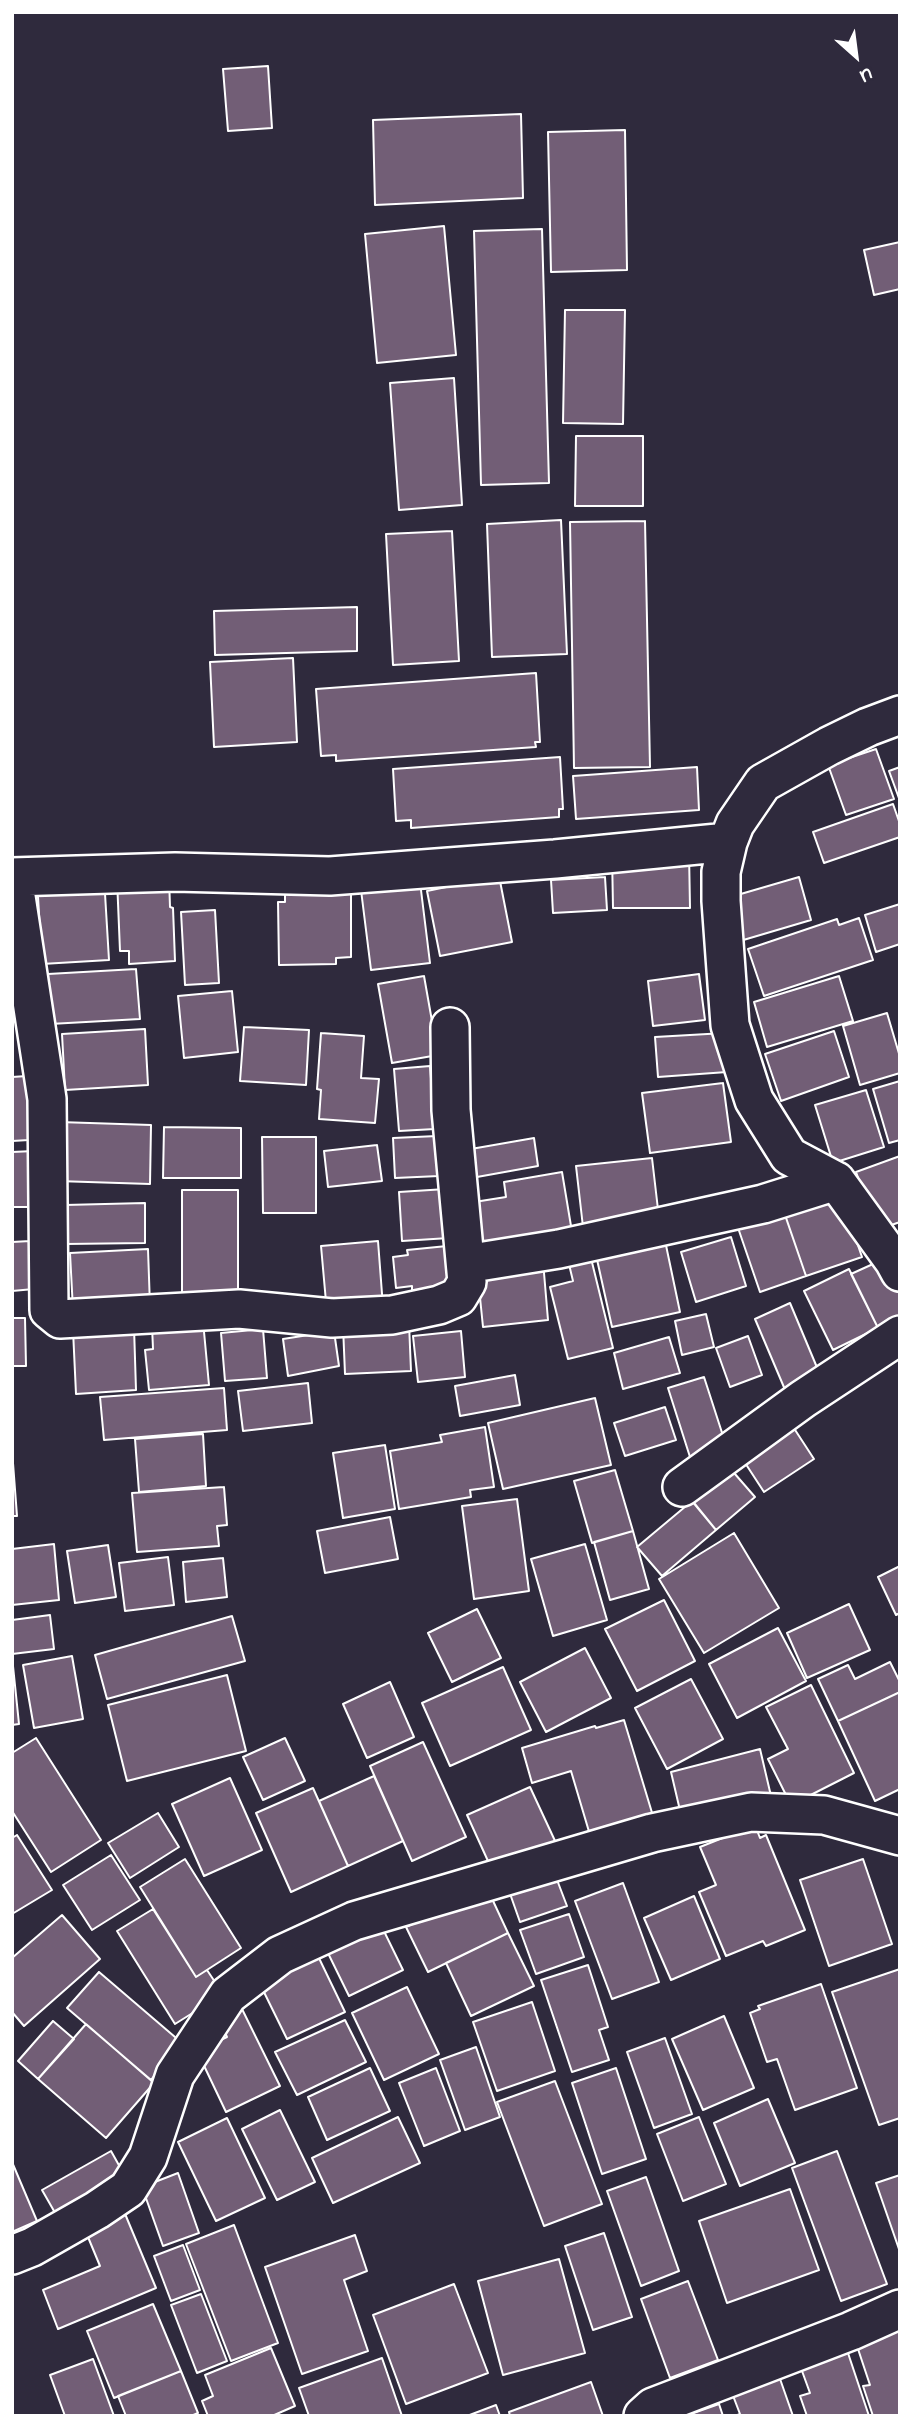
<!DOCTYPE html>
<html>
<head>
<meta charset="utf-8">
<style>
	body { margin:0 }
	#map { position:relative; width:912px; height:2428px; overflow:hidden; background:#2f2a3d; font-family:"Architects Daughter",sans-serif }
	canvas { display:block }
	.frame { position:absolute; inset:0; border:14px solid #fff; pointer-events:none }
	.north { position:absolute; left:821px; top:21px; width:70px; height:70px; -webkit-text-stroke:5px #2f2a3d; paint-order:stroke; rotate:152deg; font-size:19px; font-weight:700; line-height:28px; text-align:center; color:#fff }
	.north::after { content:''; display:block; margin:auto; width:24px; height:32px; background:#fff; clip-path:polygon(50% 0,100% 100%,50% 72%,0 100%) }
</style>
</head>
<body>
<div id="map">
<canvas width="912" height="2428"></canvas>
<div class="frame"></div>
<div class="north">U</div>
</div>
<script>
const context = document.querySelector('canvas').getContext('2d');
context.lineJoin = 'round';
function fill(path, color) {
  context.fillStyle = color;
  context.fill(path, 'evenodd');
}
function poly(rows) {
  const path = new Path2D();
  for (const r of rows) {
    path.moveTo(r[0], r[1]);
    for (let i = 2; i < r.length; i += 2) path.lineTo(r[i], r[i + 1]);
  }
  return path;
}
function strokePath(path, color, width, dash) {
  context.strokeStyle = color;
  context.lineWidth = width;
  context.lineCap = dash ? 'butt' : 'round';
  context.setLineDash(dash || []);
  context.stroke(path);
}
const building = poly([
	[268,66,272,128,228,131,223,69,268,66],
	[521,114,523,198,375,205,373,120,521,114],
	[625,130,627,270,551,272,548,132,625,130],
	[444,226,456,355,377,363,365,234,444,226],
	[542,229,549,483,481,485,474,231,542,229],
	[900,242,900,289,874,295,864,250,900,242],
	[565,310,625,310,623,424,563,423,565,310],
	[454,378,462,505,399,510,390,383,454,378],
	[576,436,643,436,643,506,575,506,576,436],
	[561,520,567,654,492,657,487,524,561,520],
	[645,521,650,767,574,768,570,522,645,521],
	[452,531,459,661,393,665,386,534,452,531],
	[357,607,357,651,215,655,214,611,357,607],
	[293,658,297,742,214,747,210,662,293,658],
	[536,673,540,742,535,742,536,747,336,761,336,755,321,756,316,689,536,673],
	[876,749,894,799,846,815,828,765,876,749],
	[560,757,563,809,559,809,559,817,411,828,411,820,396,821,393,769,560,757],
	[697,767,699,810,576,819,573,776,697,767],
	[900,767,900,801,889,771,900,767],
	[893,804,900,824,900,837,824,863,813,832,893,804],
	[689,852,690,908,613,908,612,854,689,852],
	[499,876,512,942,440,956,427,891,499,876],
	[104,877,109,960,42,964,37,880,104,877],
	[169,877,170,907,173,908,175,961,129,964,129,951,120,951,117,879,169,877],
	[605,877,607,910,553,913,551,880,605,877],
	[799,877,811,920,740,941,727,898,799,877],
	[420,882,430,963,371,970,361,890,420,882],
	[351,891,351,957,336,958,336,964,279,965,278,902,285,902,285,893,351,891],
	[900,904,900,944,876,952,865,915,900,904],
	[215,910,219,983,185,985,181,912,215,910],
	[859,918,873,960,764,996,748,949,837,919,839,925,859,918],
	[136,969,140,1019,50,1024,48,974,136,969],
	[699,974,705,1020,653,1026,648,981,699,974],
	[424,976,438,1055,392,1063,378,984,424,976],
	[839,976,853,1021,767,1047,754,1002,839,976],
	[232,991,238,1052,184,1058,178,996,232,991],
	[887,1013,900,1057,900,1073,860,1085,843,1026,887,1013],
	[244,1027,309,1030,306,1085,240,1081,244,1027],
	[145,1029,148,1085,65,1090,62,1034,145,1029],
	[834,1031,849,1077,781,1101,765,1054,834,1031],
	[321,1033,364,1036,361,1078,379,1079,375,1123,319,1119,321,1090,317,1089,321,1033],
	[725,1033,727,1072,658,1077,655,1037,725,1033],
	[430,1066,435,1129,399,1131,394,1069,430,1066],
	[27,1076,29,1140,12,1141,12,1077,27,1076],
	[900,1081,900,1140,889,1143,873,1089,900,1081],
	[723,1083,731,1142,650,1153,642,1093,723,1083],
	[866,1090,884,1147,833,1163,815,1105,866,1090],
	[59,1122,151,1125,150,1184,57,1181,59,1122],
	[164,1127,241,1128,241,1178,163,1178,164,1127],
	[437,1136,439,1176,395,1178,393,1138,437,1136],
	[262,1137,316,1137,316,1213,263,1213,262,1137],
	[534,1138,538,1166,477,1177,471,1149,534,1138],
	[377,1145,382,1181,328,1187,324,1151,377,1145],
	[34,1151,35,1207,12,1207,12,1152,34,1151],
	[900,1156,900,1222,877,1230,856,1172,900,1156],
	[652,1158,659,1218,583,1227,576,1166,652,1158],
	[562,1172,573,1238,477,1255,468,1203,506,1197,504,1182,562,1172],
	[446,1189,449,1238,402,1241,399,1192,446,1189],
	[182,1190,238,1190,238,1302,182,1301,182,1190],
	[841,1196,862,1257,806,1276,785,1215,841,1196],
	[145,1203,145,1243,65,1244,65,1205,145,1203],
	[782,1206,806,1276,760,1292,736,1222,782,1206],
	[663,1231,680,1312,612,1327,594,1246,663,1231],
	[731,1237,746,1286,696,1302,681,1252,731,1237],
	[30,1241,34,1289,12,1291,12,1242,30,1241],
	[378,1241,383,1307,327,1313,321,1246,378,1241],
	[447,1246,452,1289,412,1294,412,1286,396,1288,393,1257,408,1255,407,1250,447,1246],
	[148,1249,150,1306,73,1310,70,1253,148,1249],
	[589,1250,613,1348,568,1359,550,1287,573,1281,567,1256,589,1250],
	[884,1259,900,1291,900,1317,878,1328,851,1274,884,1259],
	[543,1261,548,1320,483,1327,477,1268,543,1261],
	[849,1269,878,1328,833,1350,804,1291,849,1269],
	[790,1303,821,1377,786,1392,755,1319,790,1303],
	[706,1314,714,1347,682,1355,675,1321,706,1314],
	[12,1318,25,1318,26,1366,12,1366,12,1318],
	[203,1321,209,1385,149,1390,145,1350,153,1349,152,1326,203,1321],
	[409,1323,411,1371,345,1374,343,1326,409,1323],
	[134,1327,136,1390,76,1394,73,1330,134,1327],
	[263,1329,267,1378,225,1381,221,1333,263,1329],
	[334,1331,339,1366,288,1376,283,1339,334,1331],
	[461,1331,465,1377,418,1382,413,1336,461,1331],
	[748,1336,762,1375,730,1387,716,1348,748,1336],
	[669,1337,680,1373,623,1389,614,1353,669,1337],
	[515,1375,520,1405,460,1416,455,1386,515,1375],
	[704,1377,726,1445,690,1457,668,1388,704,1377],
	[308,1383,312,1423,243,1431,238,1391,308,1383],
	[224,1388,227,1430,104,1440,100,1397,224,1388],
	[595,1398,611,1465,503,1489,488,1423,595,1398],
	[665,1407,676,1440,625,1456,614,1423,665,1407],
	[786,1416,814,1459,764,1492,736,1449,786,1416],
	[485,1427,494,1487,470,1490,471,1497,399,1509,390,1451,442,1442,440,1435,485,1427],
	[203,1434,206,1486,139,1492,135,1439,203,1434],
	[385,1445,395,1509,343,1518,333,1453,385,1445],
	[13,1463,17,1516,12,1516,12,1464,13,1463],
	[728,1466,755,1497,716,1530,690,1498,728,1466],
	[615,1470,633,1531,592,1543,574,1481,615,1470],
	[224,1487,227,1525,217,1526,219,1546,137,1552,132,1493,224,1487],
	[517,1499,529,1591,474,1599,462,1506,517,1499],
	[692,1501,716,1530,662,1576,637,1547,692,1501],
	[390,1517,398,1559,325,1573,317,1531,390,1517],
	[633,1531,649,1589,610,1600,594,1542,633,1531],
	[734,1533,779,1608,704,1653,659,1579,734,1533],
	[54,1544,59,1600,12,1605,12,1549,54,1544],
	[585,1544,607,1620,553,1636,531,1559,585,1544],
	[108,1545,116,1597,75,1603,67,1551,108,1545],
	[168,1557,174,1605,125,1611,119,1563,168,1557],
	[223,1558,227,1597,186,1602,183,1562,223,1558],
	[900,1566,900,1613,896,1615,878,1577,900,1566],
	[664,1600,695,1661,637,1691,605,1629,664,1600],
	[849,1604,870,1650,807,1678,787,1633,849,1604],
	[477,1609,501,1658,452,1682,428,1633,477,1609],
	[50,1615,54,1649,12,1654,12,1620,50,1615],
	[232,1616,245,1661,107,1699,95,1655,232,1616],
	[778,1628,806,1681,737,1718,709,1664,778,1628],
	[585,1648,611,1698,546,1732,520,1682,585,1648],
	[72,1656,83,1719,34,1728,23,1665,72,1656],
	[890,1662,900,1682,900,1692,838,1721,818,1679,848,1665,855,1679,890,1662],
	[13,1666,19,1724,12,1725,12,1666,13,1666],
	[503,1667,531,1730,450,1766,422,1703,503,1667],
	[227,1675,246,1751,127,1781,108,1705,227,1675],
	[691,1679,723,1739,667,1769,635,1708,691,1679],
	[390,1682,414,1737,367,1758,343,1704,390,1682],
	[811,1685,854,1773,791,1805,768,1759,788,1749,766,1707,811,1685],
	[900,1692,900,1789,875,1801,838,1721,900,1692],
	[624,1720,653,1816,590,1835,571,1771,532,1783,522,1748,595,1726,596,1728,624,1720],
	[36,1738,101,1840,51,1872,12,1811,12,1753,36,1738],
	[285,1738,305,1781,263,1800,243,1757,285,1738],
	[423,1742,466,1837,412,1861,370,1766,423,1742],
	[760,1749,771,1796,682,1819,671,1772,760,1749],
	[374,1776,403,1841,348,1866,319,1801,374,1776],
	[230,1778,262,1850,204,1876,172,1804,230,1778],
	[530,1787,556,1843,493,1872,467,1815,530,1787],
	[313,1788,348,1866,291,1892,256,1813,313,1788],
	[158,1813,179,1847,130,1878,108,1843,158,1813],
	[755,1825,760,1838,766,1835,805,1930,766,1946,763,1941,726,1956,699,1892,716,1885,700,1847,755,1825],
	[17,1835,52,1890,12,1914,12,1838,17,1835],
	[111,1855,140,1900,92,1930,63,1885,111,1855],
	[185,1859,241,1948,196,1977,140,1887,185,1859],
	[863,1859,892,1944,829,1966,800,1880,863,1859],
	[554,1872,567,1906,520,1922,508,1888,554,1872],
	[623,1883,659,1982,612,1999,575,1901,623,1883],
	[487,1888,508,1933,428,1972,406,1927,487,1888],
	[694,1896,720,1959,671,1980,644,1918,694,1896],
	[153,1909,196,1977,207,1970,223,1994,175,2024,117,1931,153,1909],
	[569,1914,584,1957,536,1974,520,1930,569,1914],
	[62,1915,100,1959,24,2026,12,2012,12,1958,62,1915],
	[379,1921,403,1970,349,1996,325,1947,379,1921],
	[508,1933,534,1986,471,2016,446,1963,508,1933],
	[317,1954,345,2012,287,2039,259,1982,317,1954],
	[588,1965,608,2027,599,2030,609,2060,572,2072,541,1980,588,1965],
	[900,1969,900,2118,879,2125,832,1992,900,1969],
	[99,1972,182,2043,151,2080,67,2008,99,1972],
	[821,1984,857,2088,795,2110,777,2059,767,2062,750,2013,760,2009,758,2006,821,1984],
	[407,1987,439,2054,384,2080,352,2013,407,1987],
	[532,2002,555,2071,497,2091,473,2022,532,2002],
	[242,2009,280,2086,226,2112,197,2051,227,2037,219,2020,242,2009],
	[724,2016,754,2088,703,2110,672,2039,724,2016],
	[345,2020,366,2062,297,2095,275,2052,345,2020],
	[53,2021,74,2039,38,2079,18,2061,53,2021],
	[86,2024,154,2083,106,2138,38,2079,86,2024],
	[665,2038,692,2114,654,2128,627,2052,665,2038],
	[476,2047,500,2117,465,2130,440,2060,476,2047],
	[370,2068,390,2111,327,2140,308,2097,370,2068],
	[436,2068,460,2131,424,2146,399,2083,436,2068],
	[616,2068,646,2159,602,2174,572,2083,616,2068],
	[555,2081,602,2204,544,2226,497,2102,555,2081],
	[768,2099,795,2163,740,2186,714,2123,768,2099],
	[280,2110,315,2182,277,2200,242,2129,280,2110],
	[398,2117,420,2163,333,2203,312,2158,398,2117],
	[699,2117,726,2184,683,2201,657,2134,699,2117],
	[227,2118,265,2198,216,2221,178,2142,227,2118],
	[111,2151,130,2185,62,2225,42,2190,111,2151],
	[837,2151,887,2284,841,2301,792,2168,837,2151],
	[12,2162,37,2221,12,2232,12,2162],
	[178,2173,199,2233,163,2246,142,2187,178,2173],
	[900,2175,900,2252,876,2183,900,2175],
	[646,2177,679,2271,641,2286,607,2191,646,2177],
	[790,2189,819,2270,727,2303,699,2221,790,2189],
	[123,2209,156,2288,58,2329,43,2290,100,2266,83,2225,123,2209],
	[234,2225,278,2343,231,2361,186,2244,234,2225],
	[604,2233,632,2317,593,2330,565,2246,604,2233],
	[355,2235,367,2271,344,2280,368,2351,302,2374,265,2267,355,2235],
	[183,2245,200,2290,171,2301,154,2256,183,2245],
	[559,2259,585,2353,503,2375,478,2281,559,2259],
	[688,2281,718,2360,670,2378,641,2299,688,2281],
	[454,2284,488,2373,406,2404,373,2315,454,2284],
	[201,2294,227,2361,197,2373,171,2305,201,2294],
	[153,2304,181,2371,114,2398,87,2331,153,2304],
	[900,2321,900,2416,873,2416,863,2386,870,2385,854,2337,900,2321],
	[845,2344,869,2416,807,2416,800,2396,810,2393,798,2360,845,2344],
	[271,2348,295,2406,272,2416,208,2416,202,2401,213,2396,205,2375,271,2348],
	[382,2358,402,2416,309,2416,299,2388,382,2358],
	[93,2359,114,2416,65,2416,50,2375,93,2359],
	[181,2371,198,2413,191,2416,126,2416,118,2396,181,2371],
	[779,2376,793,2416,735,2416,740,2414,732,2393,779,2376],
	[591,2382,603,2416,510,2416,509,2412,591,2382],
	[719,2404,723,2416,685,2416,719,2404],
	[496,2405,500,2416,467,2416,496,2405]
]);
const street = poly([
	[728,842,721,872,721,901,730,1025,754,1100,789,1156,836,1181,894,1261,900,1272],
	[12,877,175,872,330,876,555,859,728,842,735,824,763,783,829,746,868,727,900,715],
	[13,877,47,1099,49,1310,60,1319,239,1309,332,1318,392,1315,439,1305,458,1297,467,1282,451,1110,450,1027],
	[466,1264,559,1249,763,1204,836,1181],
	[682,1487,803,1399,900,1335],
	[12,2255,32,2247,97,2210,128,2189,148,2157,175,2075,228,1995,280,1955,354,1921,652,1833,751,1812,824,1815,900,1836],
	[643,2416,653,2407,851,2331,900,2309]
]);
fill(building, '#725e76');
strokePath(building, '#fff', 2);
strokePath(street, '#fff', 42);
strokePath(street, '#2f2a3d', 37);
</script>
</body>
</html>
